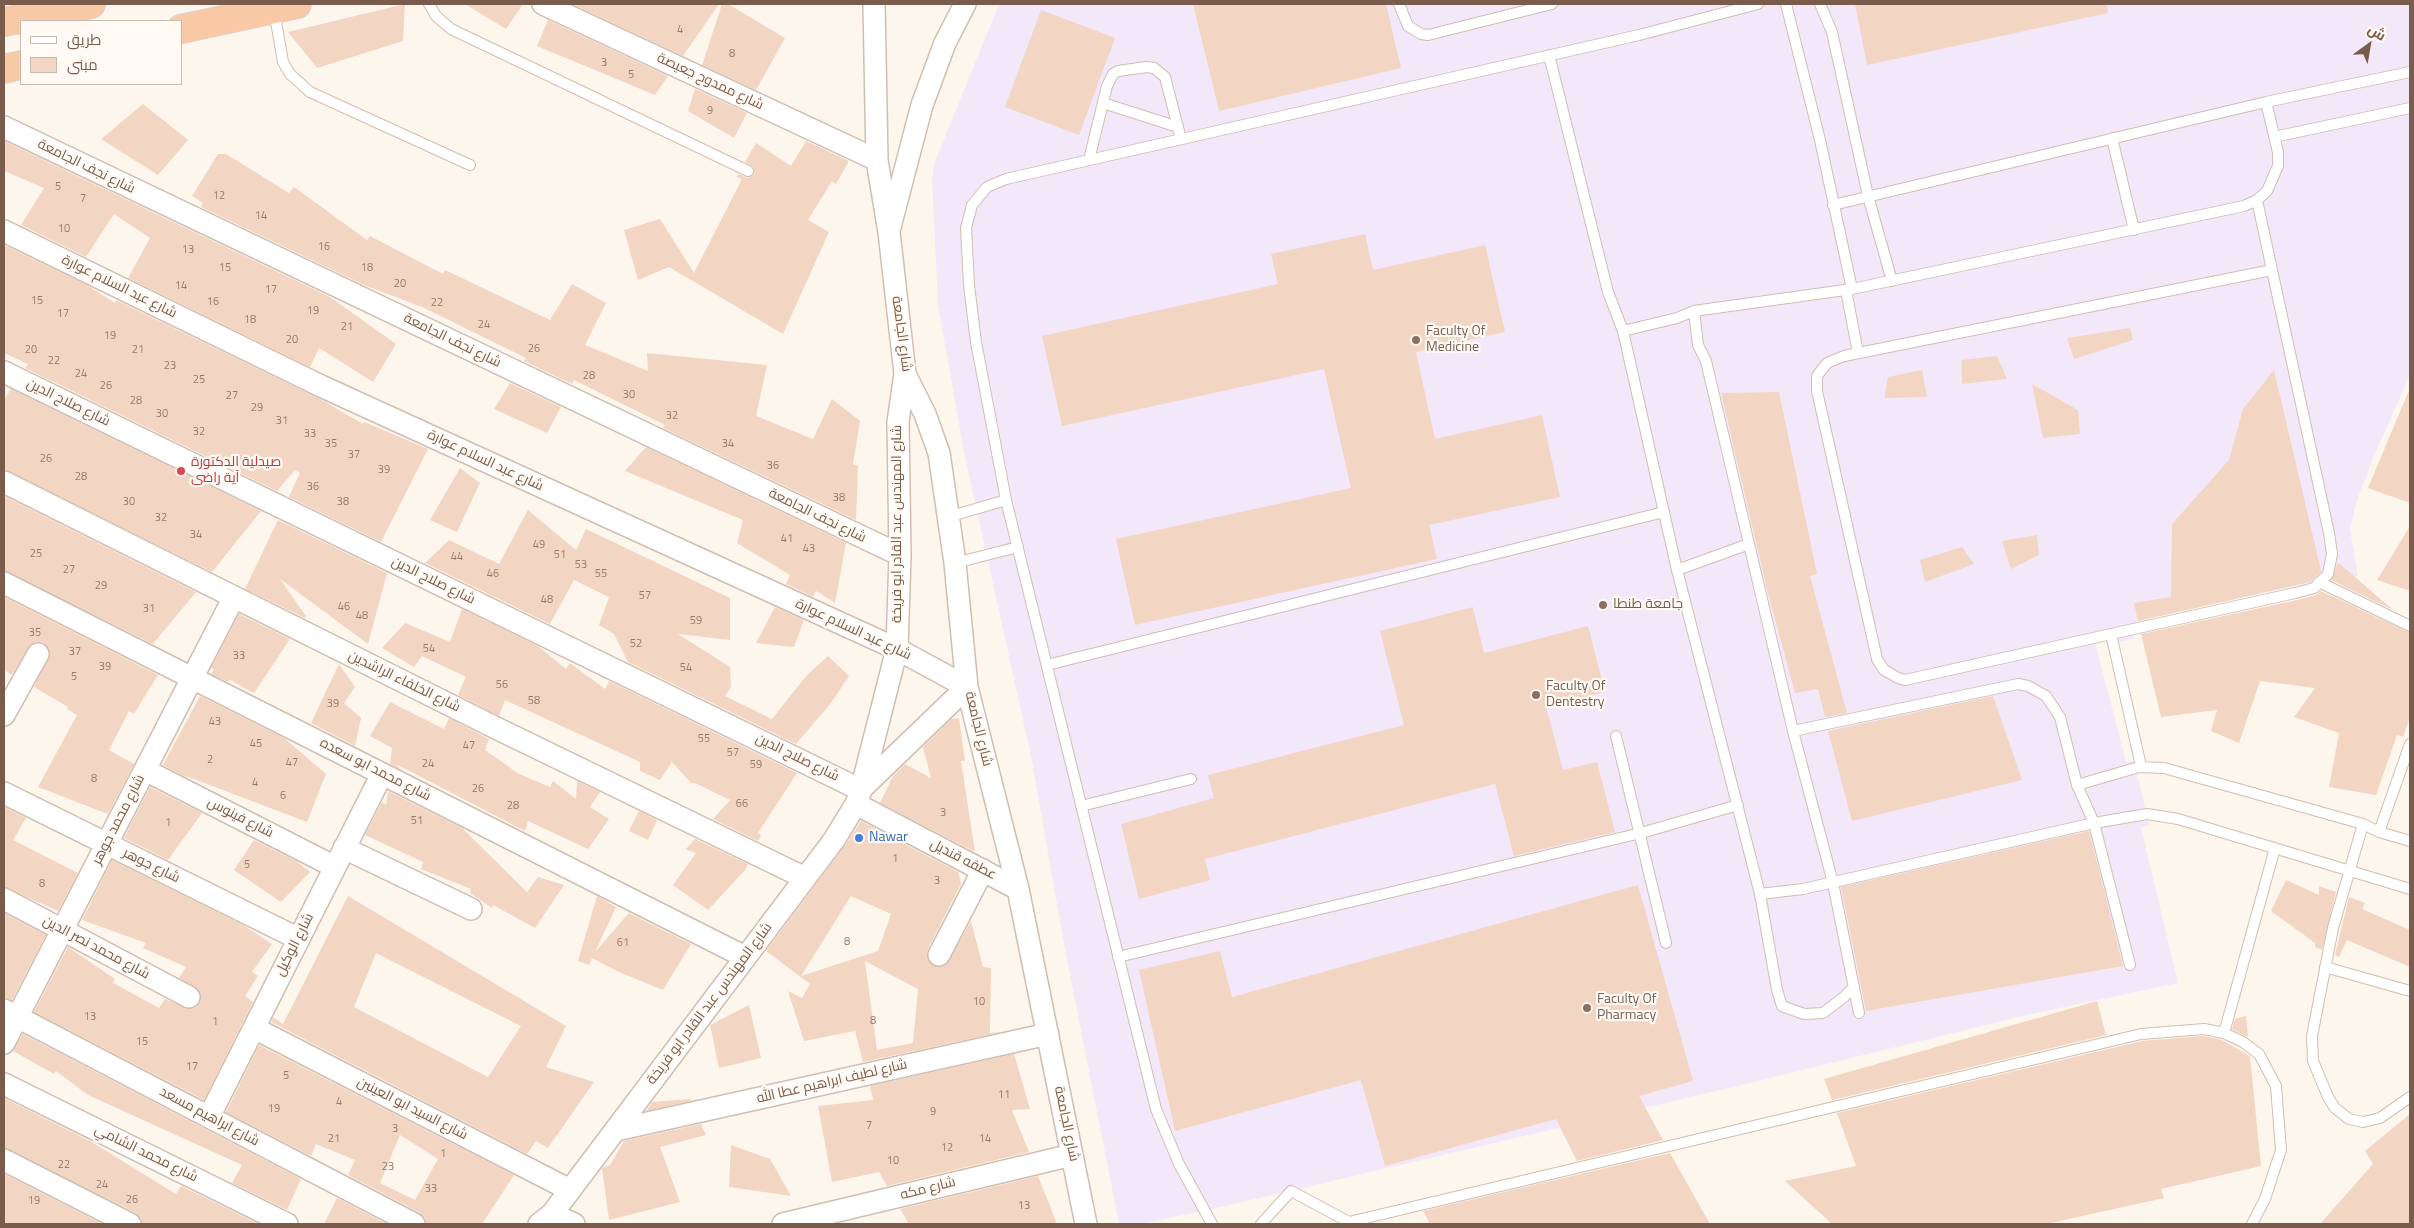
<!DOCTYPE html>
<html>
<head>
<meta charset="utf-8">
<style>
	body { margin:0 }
	#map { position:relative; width:2414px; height:1228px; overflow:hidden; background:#fdf6ec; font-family:"Titillium Web",Cairo,sans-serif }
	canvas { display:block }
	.frame { position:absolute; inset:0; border:5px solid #7a5c4d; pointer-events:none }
	.legend { position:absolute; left:20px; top:20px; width:162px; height:65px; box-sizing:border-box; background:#fffaf3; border:1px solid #cabbb1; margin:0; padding:6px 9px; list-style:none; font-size:15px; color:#7a5c4d }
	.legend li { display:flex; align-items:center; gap:10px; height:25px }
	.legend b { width:25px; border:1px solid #cabbb1 }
	.north { position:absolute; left:2344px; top:20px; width:50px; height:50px; -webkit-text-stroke:4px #fffaf3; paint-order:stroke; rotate:32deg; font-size:14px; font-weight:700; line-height:20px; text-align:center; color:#7a5c4d }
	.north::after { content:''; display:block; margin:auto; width:18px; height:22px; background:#7a5c4d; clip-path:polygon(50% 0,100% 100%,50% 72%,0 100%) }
</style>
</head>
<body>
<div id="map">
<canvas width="2414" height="1228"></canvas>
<div class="frame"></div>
<ul class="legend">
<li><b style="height:6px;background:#fff"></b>طريق</li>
<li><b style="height:14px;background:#f3d5c3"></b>مبنى</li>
</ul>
<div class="north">ش</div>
</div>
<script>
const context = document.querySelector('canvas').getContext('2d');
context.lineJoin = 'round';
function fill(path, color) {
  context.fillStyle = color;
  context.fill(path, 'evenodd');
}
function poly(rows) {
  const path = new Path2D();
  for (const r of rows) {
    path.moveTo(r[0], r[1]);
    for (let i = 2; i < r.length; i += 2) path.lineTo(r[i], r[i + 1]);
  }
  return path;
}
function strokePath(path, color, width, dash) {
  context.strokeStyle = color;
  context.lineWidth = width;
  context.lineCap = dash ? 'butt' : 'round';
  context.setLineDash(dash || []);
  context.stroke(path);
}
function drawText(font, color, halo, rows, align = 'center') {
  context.font = font + ' "Titillium Web",Cairo,sans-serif';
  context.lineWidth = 4.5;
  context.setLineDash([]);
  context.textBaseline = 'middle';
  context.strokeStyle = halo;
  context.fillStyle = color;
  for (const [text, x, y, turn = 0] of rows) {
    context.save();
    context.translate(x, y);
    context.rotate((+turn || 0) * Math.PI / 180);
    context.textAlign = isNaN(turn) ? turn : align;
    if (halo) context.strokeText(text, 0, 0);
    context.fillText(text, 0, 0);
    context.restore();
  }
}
const education = poly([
	[999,4,2410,4,2410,375,2373,458,2356,503,2350,529,2358,576,2313,582,2150,618,2151,626,2132,630,2134,639,2107,645,2104,636,2094,638,2126,762,2134,760,2149,825,2141,828,2178,983,2022,1016,1746,1084,1221,1207,1141,1224,1119,1224,1064,944,1031,756,964,452,938,305,932,180,934,164]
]);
const building = poly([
	[405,4,403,41,317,68,288,32],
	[465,4,523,4,506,29],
	[572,4,719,4,683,56],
	[722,4,728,4,785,38,756,90,702,65],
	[1193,4,1386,4,1401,68,1219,111],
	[1855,4,2107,4,2108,13,1867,65],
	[1041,10,1115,38,1079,135,1005,107],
	[548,20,668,76,655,95,537,46],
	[695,89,747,113,734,138,688,111],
	[143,104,188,140,158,175,101,139],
	[4,141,330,297,396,344,373,382,319,348,310,367,128,278,150,238,114,214,86,257,21,225,44,188,4,171],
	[806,141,849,161,836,184,832,181,808,220,829,232,783,334,669,267,638,280,624,230,660,219,694,273,742,179,737,177,738,174,748,178,754,174,753,167,745,162,756,143,791,166],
	[218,154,226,154,289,193,294,187,367,240,370,236,443,274,445,270,550,320,572,284,606,303,585,345,648,371,647,353,767,365,756,416,813,439,832,399,860,421,853,464,858,466,856,520,663,428,665,425,574,380,572,384,524,361,526,358,422,307,364,285,201,207,203,203,192,196],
	[1365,234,1373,270,1485,245,1505,332,1416,352,1435,439,1542,415,1560,497,1429,525,1437,559,1135,625,1116,539,1351,488,1324,369,1062,426,1042,336,1278,284,1271,254],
	[6,246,87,285,115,303,116,300,320,399,363,424,364,422,428,449,381,542,289,497,300,473,295,470,277,491,25,368,28,364,4,353,4,248],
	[2130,328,2133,340,2074,359,2067,338],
	[1997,356,2007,379,1962,384,1962,360],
	[1922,370,1927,397,1884,398,1888,377],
	[2274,370,2321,571,2310,582,2138,621,2134,603,2171,597,2172,524,2229,460,2243,409],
	[510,383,561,407,547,433,494,409],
	[2032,384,2078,410,2080,434,2043,438],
	[2410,388,2410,503,2368,488],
	[11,389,261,511,212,572,4,470,4,400],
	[1779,392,1817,574,1810,576,1847,713,1825,717,1818,689,1795,693,1767,589,1721,393],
	[646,447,846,543,835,603,816,591,813,597,786,584,790,575,737,543,743,520,625,471],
	[460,468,480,483,457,532,430,520],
	[4,496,196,592,153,644,4,571],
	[528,510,576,550,586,529,730,598,730,640,678,634,730,667,731,687,725,696,772,719,807,675,828,656,849,676,831,703,796,744,628,662,614,634,599,625,609,597,574,580,550,624,425,563,449,540,499,564],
	[278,520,387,573,368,644,280,579,306,616,305,618,245,589],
	[2410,526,2410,591,2377,580],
	[2037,535,2039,555,2011,569,2002,541],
	[1962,547,1974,564,1925,582,1920,560],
	[2338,563,2347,570,2393,610,2331,580],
	[2321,591,2410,633,2410,717,2403,737,2397,735,2376,795,2329,787,2339,733,2294,717,2315,688,2260,681,2239,743,2211,731,2217,710,2161,717,2141,634,2297,600,2316,595],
	[4,597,158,675,134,714,129,711,109,750,134,764,108,814,38,787,77,715,67,709,68,707,34,687,50,654,44,643,37,642,31,644,12,675,4,670],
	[775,607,804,620,794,647,756,643],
	[1473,607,1484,653,1588,626,1605,692,1546,707,1563,770,1597,762,1615,832,1514,856,1495,784,1205,859,1210,880,1139,899,1121,824,1214,798,1208,775,1404,725,1380,631],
	[462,609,538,646,566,669,570,663,605,689,609,681,797,773,758,833,761,835,758,841,713,819,730,800,695,783,691,783,672,762,660,780,640,771,640,762,505,700,499,716,458,695,466,677,422,656,414,667,382,648,405,623,450,642],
	[239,614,290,639,254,693,230,680,228,682,211,674,214,669,211,668],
	[339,664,355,687,344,703,361,718,355,746,311,723],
	[200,696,284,738,326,774,307,822,186,776,188,778,163,765],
	[1993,696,2022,780,1852,821,1828,731],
	[390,702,444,729,449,718,489,739,485,750,519,774,550,787,553,781,576,799,577,781,600,792,590,807,609,819,588,849,528,821,525,831,396,764,403,771,390,764,392,748,370,736],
	[959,718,965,761,961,761,975,852,880,803,893,776,905,764,931,778,923,747,951,719],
	[150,787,202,813,168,860,124,838],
	[388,791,462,828,527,892,538,877,564,885,535,928,493,905,492,908,470,893,471,889,421,869,423,862,365,835,382,802,386,805],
	[4,807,26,818,13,840,78,873,58,911,4,887],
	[639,811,657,820,648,840,629,831],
	[861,821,958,872,961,884,928,949,927,956,934,966,946,965,971,921,983,967,991,968,990,1033,1001,1032,863,1062,855,1031,804,1041,788,991,802,998,810,984,766,951,844,847],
	[851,896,891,914,878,951,801,976],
	[865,961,918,989,913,1043,877,1050],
	[2089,831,2123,966,1866,1011,1841,887],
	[695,839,748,864,745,870,708,910,673,885,696,853,686,849],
	[254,840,296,861,310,872,281,902,234,870],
	[112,860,243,925,272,944,252,972,258,976,245,996,253,1002,204,1100,34,1012,68,947,115,979,113,983,159,1008,165,999,189,1009,195,1008,200,1002,199,990,179,978,186,967,143,948,146,943,82,920],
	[2286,880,2319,895,2319,886,2336,892,2322,950,2315,947,2315,943,2271,911],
	[1638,885,1693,1081,1639,1096,1663,1140,1577,1161,1556,1119,1385,1166,1361,1080,1175,1131,1139,970,1220,951,1232,997],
	[348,896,566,1026,546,1067,594,1082,548,1148,536,1141,527,1154,271,1022,273,1017,283,1024],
	[376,953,521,1026,488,1077,354,1007],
	[597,896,616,907,595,952,629,913,691,944,663,990,619,972,592,958,589,965,578,961],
	[2349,897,2365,903,2362,909,2410,930,2410,967,2347,940,2339,957,2335,955],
	[4,913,46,935,12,1000,4,998],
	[2097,1001,2106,1035,1832,1100,1824,1079],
	[749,1005,761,1058,719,1068,710,1025],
	[2246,1016,2248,1037,2232,1029,2235,1019],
	[23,1034,301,1179,287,1210,232,1183,242,1165,88,1095,56,1071,54,1074,13,1051],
	[2204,1036,2222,1040,2250,1056,2261,1166,2161,1189,2164,1198,2046,1224,1832,1224,1785,1181,1856,1166,1837,1113,2142,1041],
	[259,1045,514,1175,482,1224,426,1224,425,1218,420,1213,348,1175,355,1160,316,1144,311,1156,226,1112],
	[400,1135,438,1159,415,1200,380,1183],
	[1014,1054,1030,1109,1012,1110,1029,1152,887,1186,879,1172,832,1182,818,1106,873,1100,870,1086],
	[4,1098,90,1141,176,1194,181,1186,259,1224,142,1224,141,1218,136,1213,4,1148],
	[690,1099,691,1101,646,1111,652,1102],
	[2410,1114,2410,1224,2320,1224,2373,1164,2365,1151],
	[701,1124,706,1135,660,1147,680,1202,609,1220,602,1168,610,1165,624,1141],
	[731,1145,770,1159,791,1196,729,1187],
	[1670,1153,1710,1224,1430,1224,1423,1211],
	[4,1174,103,1224,4,1224],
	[1038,1176,1057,1224,909,1224,900,1209],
	[337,1198,387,1224,324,1224]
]);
const service = poly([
	[429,4,436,16,451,29,748,171],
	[1399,4,1408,26,1421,34,1428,35,1552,4],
	[1786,4,1820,140,1852,289],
	[1820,4,1832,32,1868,196,1892,281],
	[274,10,283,62,290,74,310,92,470,165],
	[1549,55,1608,292,1623,331,1677,570,1760,894,1777,990,1782,1006,1804,1014,1823,1013,1844,997,1854,987],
	[1103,103,1178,127],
	[2274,137,2410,108],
	[2112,138,2134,230],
	[1089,160,1107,86,1113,74,1118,71,1147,67,1154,68,1165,77,1181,139],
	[2257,200,2272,270,2329,533,2332,554,2328,574,2314,588,2295,593,1905,680,1898,678,1884,670,1877,659,1817,391,1817,376,1827,363,1844,356,2272,270],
	[1833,205,2266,102,2410,72],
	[1846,290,1858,353],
	[1694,311,1698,345,1706,361,1793,731,1833,883,1859,1013],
	[1623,331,1677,318,1694,311,1852,289,2244,206,2257,200,2267,191,2278,166,2278,152,2266,102],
	[948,517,1006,500],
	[955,563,1018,547],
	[1677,570,1749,544],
	[2319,582,2410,626],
	[2111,634,2141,766],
	[1047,665,1664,512],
	[1793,731,2018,684,2028,686,2046,696,2060,717,2077,785,2094,823,2130,965],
	[1616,736,1666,943],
	[2077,785,2139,767,2164,768,2363,824,2379,832,2410,841],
	[1081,806,1191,779],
	[2363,824,2333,928,2312,1036,2313,1061,2328,1097,2335,1108,2349,1119,2363,1122,2380,1118,2410,1097],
	[2379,832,2410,744],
	[1760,894,1803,889,2094,823,2147,814,2178,819,2410,889],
	[1118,957,1641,833,1738,805],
	[2325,967,2410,991],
	[2224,1033,2275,848],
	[1212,1224,1179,1164,1156,1109,1006,500,976,342,969,285,966,228,972,205,987,187,1006,179,1639,35,1758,4],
	[1261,1224,1291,1191,1349,1222,2141,1034,2204,1029,2224,1033,2243,1042,2259,1054,2276,1086,2281,1150,2265,1199,2252,1224]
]);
const minor = poly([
	[543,4,877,160],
	[874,4,877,160,889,232,905,374,925,414,939,453,955,563,967,687,1018,889,1086,1224],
	[4,127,900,555],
	[890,227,922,105,945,43,965,4],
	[4,231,321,386,897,649,967,687],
	[4,372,861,790],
	[4,482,492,726,805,878],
	[4,583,745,957],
	[4,715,38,654],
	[145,770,335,867],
	[861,789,967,687],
	[4,793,299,939],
	[856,804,1018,889],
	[344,848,471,909],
	[4,899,189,997],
	[939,955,983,870],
	[4,1010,414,1224],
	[254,1028,570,1190],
	[4,1043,234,597],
	[4,1084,287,1224],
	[209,1117,382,774],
	[616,1130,1048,1034],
	[4,1160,130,1224],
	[552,1214,574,1224],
	[539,1224,552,1214,834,840,856,804,861,790,897,649,900,555,898,422,905,374],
	[783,1224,1072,1155]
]);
const trunk = poly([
	[4,22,91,4],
	[181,29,297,4],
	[4,69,21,65]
]);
const markers = [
	[1416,340,5,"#8d6e63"],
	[181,471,5,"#e0444e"],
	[1603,605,5,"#8d6e63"],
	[1536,695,5,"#8d6e63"],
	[859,838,5,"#3f7fe0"],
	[1587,1008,5,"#8d6e63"]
];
const numberNames = [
	["4",680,30],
	["8",732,54],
	["3",604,63],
	["5",631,75],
	["9",710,111],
	["5",58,187],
	["12",219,196],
	["7",83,199],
	["14",261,216],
	["10",64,229],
	["16",324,247],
	["13",188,250],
	["15",225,268],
	["18",367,268],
	["20",400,284],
	["14",181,286],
	["17",271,290],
	["15",37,301],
	["16",213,302],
	["22",437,303],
	["19",313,311],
	["17",63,314],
	["18",250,320],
	["24",484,325],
	["21",347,327],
	["19",110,336],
	["20",292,340],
	["26",534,349],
	["20",31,350],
	["21",138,350],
	["22",54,361],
	["23",170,366],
	["24",81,374],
	["28",589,376],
	["25",199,380],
	["26",106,386],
	["30",629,395],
	["27",232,396],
	["28",136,401],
	["29",257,408],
	["30",162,414],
	["32",672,416],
	["31",282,421],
	["32",199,432],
	["33",310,434],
	["35",331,444],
	["34",728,444],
	["37",354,455],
	["26",46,459],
	["36",773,466],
	["39",384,470],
	["28",81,477],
	["36",313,487],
	["38",839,498],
	["30",129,502],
	["38",343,502],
	["32",161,518],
	["34",196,535],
	["41",787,539],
	["49",539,545],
	["43",809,549],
	["25",36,554],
	["51",560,555],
	["44",457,557],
	["53",581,565],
	["27",69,570],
	["46",493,574],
	["55",601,574],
	["29",101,586],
	["57",645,596],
	["48",547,600],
	["46",344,607],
	["31",149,609],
	["48",362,616],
	["59",696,621],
	["35",35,633],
	["52",636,644],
	["54",429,649],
	["37",75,652],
	["33",239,656],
	["39",105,667],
	["54",686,668],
	["5",74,677],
	["56",502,685],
	["58",534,701],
	["39",333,704],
	["43",215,722],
	["55",704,739],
	["45",256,744],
	["47",469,746],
	["57",733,753],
	["2",210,760],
	["47",292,763],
	["24",428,764],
	["59",756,765],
	["8",94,779],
	["4",255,783],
	["26",478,789],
	["6",283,796],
	["66",742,804],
	["28",513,806],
	["3",943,813],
	["51",417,821],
	["1",168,823],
	["1",895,859],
	["5",247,865],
	["3",937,881],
	["8",42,884],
	["8",847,942],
	["61",623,943],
	["10",979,1002],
	["13",90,1017],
	["8",873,1021],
	["1",215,1022],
	["15",142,1042],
	["17",192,1067],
	["5",286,1076],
	["11",1004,1095],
	["4",339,1102],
	["19",274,1109],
	["9",933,1112],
	["7",869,1126],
	["3",395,1129],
	["21",334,1139],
	["14",985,1139],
	["12",947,1148],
	["1",443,1154],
	["10",893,1161],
	["22",64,1165],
	["23",388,1167],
	["24",102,1185],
	["33",431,1189],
	["26",132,1200],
	["19",34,1201],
	["13",1024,1206]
];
const streetNames = [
	["شارع ممدوح جعيصة",710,82,25],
	["شارع نجف الجامعة",86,167,26],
	["شارع عبد السلام عوارة",119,287,26],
	["شارع الجامعة",901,334,82],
	["شارع نجف الجامعة",452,341,26],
	["شارع صلاح الدين",68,403,26],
	["شارع عبد السلام عوارة",485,461,25],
	["شارع نجف الجامعة",817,516,26],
	["شارع المهندس عبد القادر ابو فريخة",898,524,-90],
	["شارع صلاح الدين",433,581,26],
	["شارع عبد السلام عوارة",853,630,25],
	["شارع الخلفاء الراشدين",404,682,26],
	["شارع الجامعة",978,729,76],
	["شارع صلاح الدين",797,758,26],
	["شارع محمد ابو سعده",375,770,27],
	["شارع فينوس",240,818,27],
	["شارع محمد جوهر",119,820,-63],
	["عطفه قنديل",963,860,27],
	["شارع جوهر",151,866,26],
	["شارع الوكيل",295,945,-63],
	["شارع محمد نصر الدين",96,948,28],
	["شارع المهندس عبد القادر ابو فريخة",710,1004,-53],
	["شارع لطيف ابراهيم عطا الله",832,1082,-13],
	["شارع السيد ابو العينين",412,1109,27],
	["شارع ابراهيم مسعد",209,1117,28],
	["شارع الجامعة",1066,1124,78],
	["شارع محمد الشامي",146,1154,26],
	["شارع مكه",928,1189,-14]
];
const educationNames = [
	["Faculty Of",1426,332],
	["Medicine",1426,348],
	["جامعة طنطا",1613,605],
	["Faculty Of",1546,687],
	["Dentestry",1546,703],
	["Faculty Of",1597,1000],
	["Pharmacy",1597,1016]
];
const healthNames = [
	["صيدلية الدكتورة",191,463],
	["آية راضى",191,479]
];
const shopNames = [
	["Nawar",869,838]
];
fill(education, '#f3e8fa');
fill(building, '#f3d5c3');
strokePath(service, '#d1beb0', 12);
strokePath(minor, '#d1beb0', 24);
strokePath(trunk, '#dad1cd', 30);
strokePath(service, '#fff', 10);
strokePath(minor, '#fff', 21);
strokePath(trunk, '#f9c8a4', 28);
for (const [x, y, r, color] of markers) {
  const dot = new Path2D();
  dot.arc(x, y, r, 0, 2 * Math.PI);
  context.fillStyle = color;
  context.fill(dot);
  strokePath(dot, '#fffaf3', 2);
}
drawText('11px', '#987a6a', null, numberNames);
drawText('14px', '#7a5c4d', '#fffaf3', streetNames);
drawText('14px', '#785e54', '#fffaf3', educationNames, 'left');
drawText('14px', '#be3a42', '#fffaf3', healthNames, 'left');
drawText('14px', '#366cbe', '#fffaf3', shopNames, 'left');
</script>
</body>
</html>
